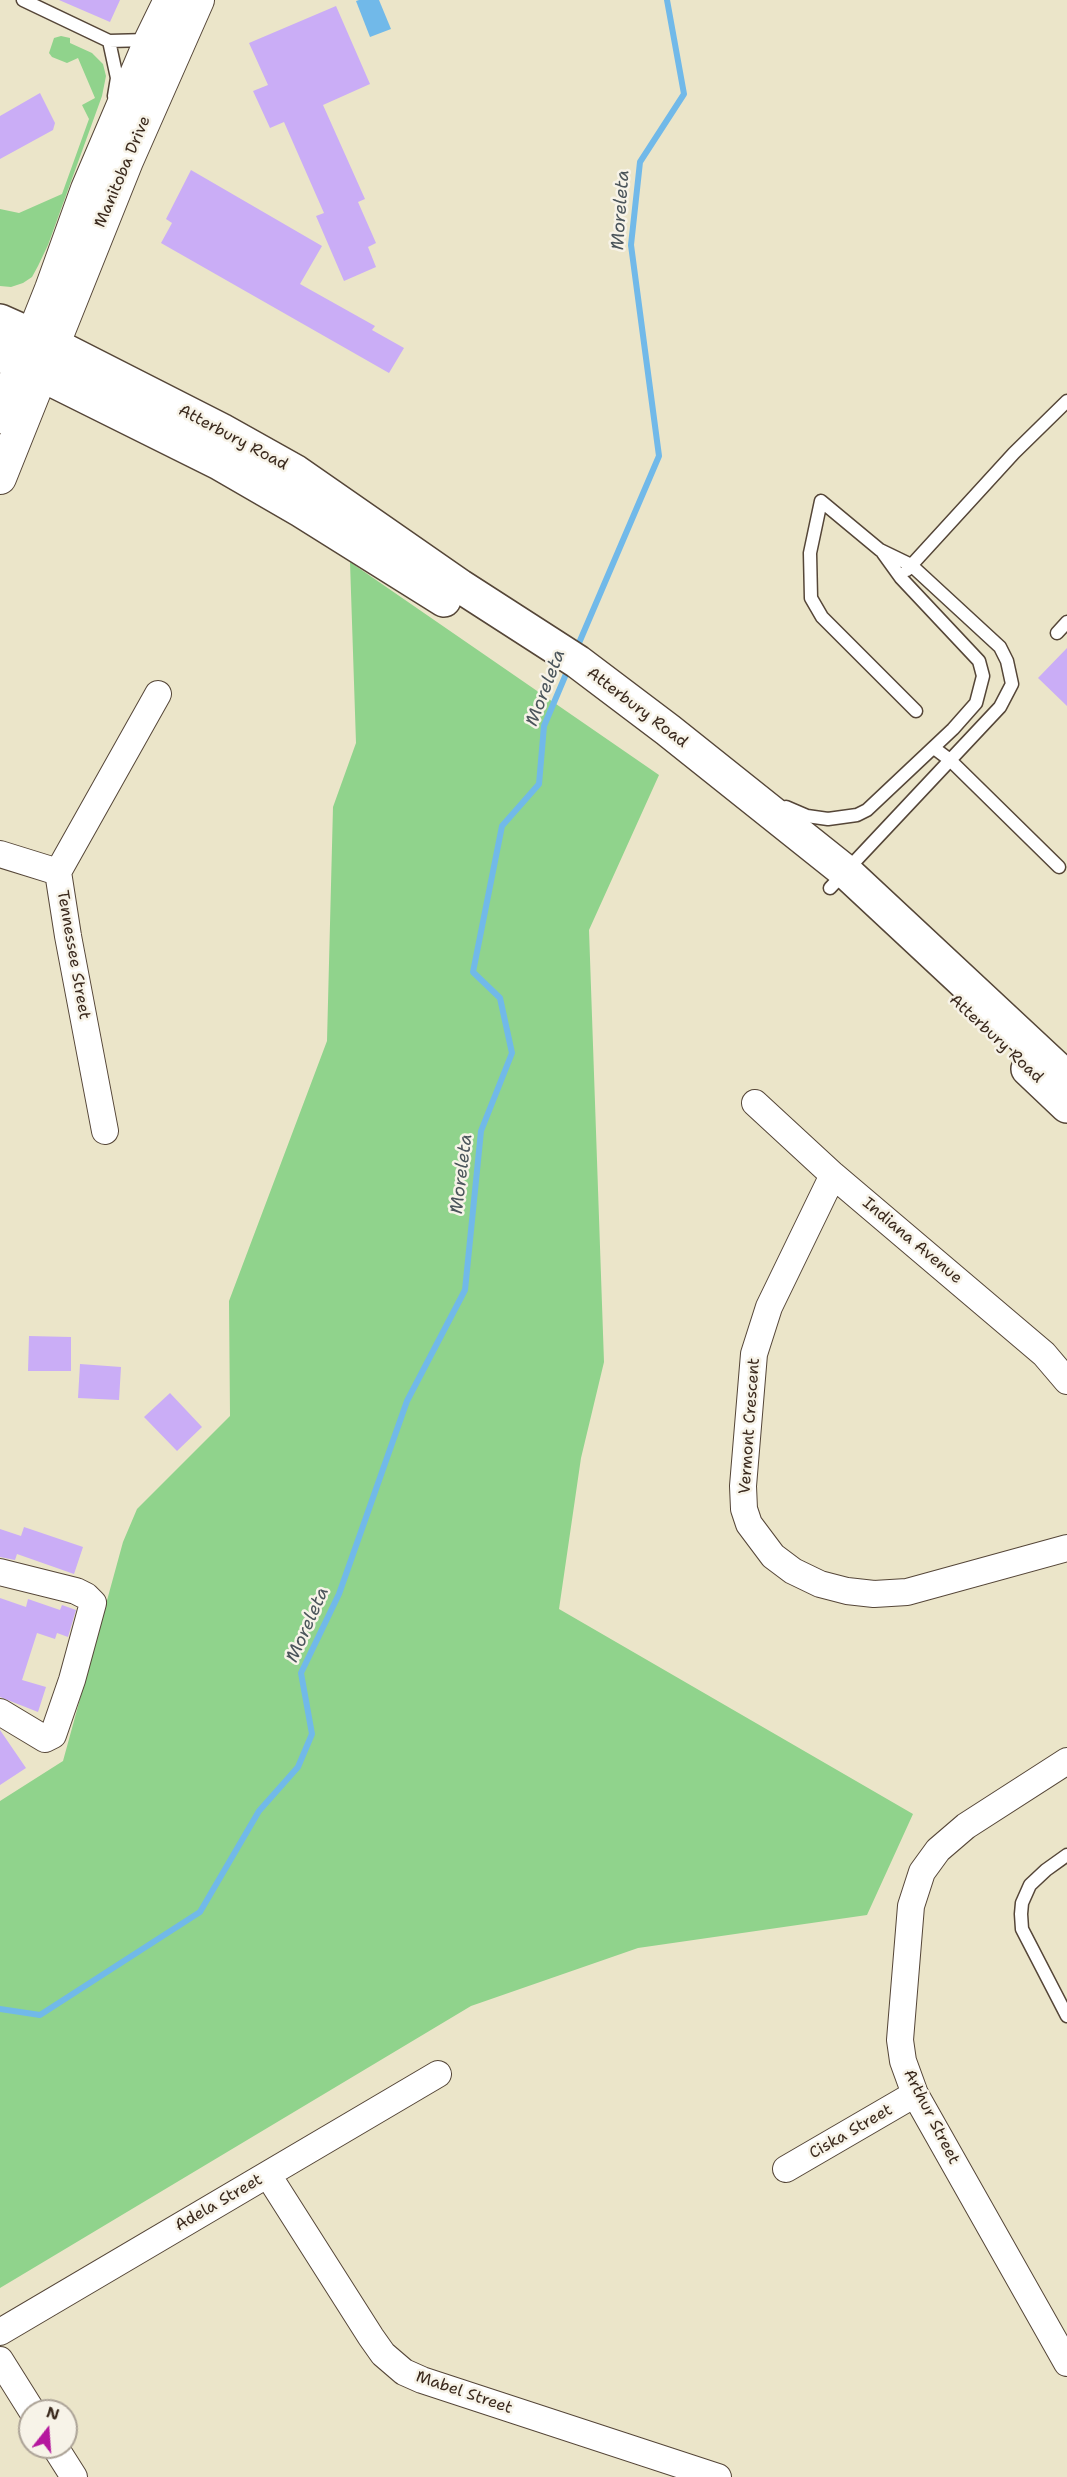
<!DOCTYPE html>
<html>
<head>
<meta charset="utf-8">
<style>
	body { margin:0 }
	#map { position:relative; width:1067px; height:2477px; overflow:hidden; background:#ebe5c9; font-family:"Shantell Sans",sans-serif }
	canvas { display:block }
	.north { position:absolute; left:18px; top:2399px; width:60px; height:60px; box-sizing:border-box; background:#f7f3e8; border:2px solid #aca397; border-radius:50%; rotate:17deg; font-size:16px; font-weight:700; line-height:24px; text-align:center; color:#3b2a1e }
	.north::after { content:''; display:block; margin:auto; width:21px; height:27px; background:#b5179e; clip-path:polygon(50% 0,100% 100%,50% 72%,0 100%) }
</style>
</head>
<body>
<div id="map">
<canvas width="1067" height="2477"></canvas>
<div class="north">N</div>
</div>
<script>
const context = document.querySelector('canvas').getContext('2d');
context.lineJoin = 'round';
function fill(path, color) {
  context.fillStyle = color;
  context.fill(path, 'evenodd');
}
function poly(rows) {
  const path = new Path2D();
  for (const r of rows) {
    path.moveTo(r[0], r[1]);
    for (let i = 2; i < r.length; i += 2) path.lineTo(r[i], r[i + 1]);
  }
  return path;
}
function strokePath(path, color, width, dash) {
  context.strokeStyle = color;
  context.lineWidth = width;
  context.lineCap = dash ? 'butt' : 'round';
  context.setLineDash(dash || []);
  context.stroke(path);
}
function drawText(font, color, halo, rows, align = 'center') {
  context.font = font + ' "Shantell Sans",sans-serif';
  context.lineWidth = 5;
  context.setLineDash([]);
  context.textBaseline = 'middle';
  context.strokeStyle = halo;
  context.fillStyle = color;
  for (const [text, x, y, turn = 0] of rows) {
    context.save();
    context.translate(x, y);
    context.rotate((+turn || 0) * Math.PI / 180);
    context.textAlign = isNaN(turn) ? turn : align;
    if (halo) context.strokeText(text, 0, 0);
    context.fillText(text, 0, 0);
    context.restore();
  }
}
const green = poly([
	[61,36,70,38,70,43,92,53,103,64,106,76,102,96,48,245,38,266,32,277,23,283,11,287,0,286,0,209,19,213,62,194,89,119,82,105,95,98,78,58,67,63,52,57,49,53,54,38],
	[350,562,659,775,589,930,604,1362,581,1458,559,1609,913,1814,867,1915,638,1948,471,2006,0,2288,0,1801,63,1761,123,1542,137,1509,230,1416,229,1301,327,1041,333,807,356,743]
]);
const water = poly([
	[359,0,379,0,391,29,370,37,356,1]
]);
const stream = poly([
	[576,650,659,456,631,245,640,162,684,94,667,0],
	[0,2009,40,2015,200,1912,259,1811,298,1767,312,1734,301,1673,339,1594,407,1401,465,1290,481,1131,512,1053,500,998,473,972,502,826,539,784,544,726,569,667]
]);
const building = poly([
	[59,0,120,0,110,22],
	[336,6,370,84,323,105,365,199,358,202,376,243,368,247,376,267,344,281,316,216,324,213,284,122,270,128,253,91,268,85,249,43],
	[40,93,55,123,53,130,0,159,0,116],
	[191,170,322,246,300,284,375,326,372,330,404,348,389,373,161,243,172,223,166,219],
	[1067,648,1067,706,1038,678],
	[29,1336,71,1337,71,1371,28,1371],
	[80,1364,121,1367,119,1400,78,1398],
	[170,1393,202,1427,177,1451,144,1417],
	[24,1527,83,1547,74,1574,17,1554,15,1560,0,1557,0,1529,21,1536],
	[0,1598,26,1607,28,1599,60,1610,62,1605,76,1610,68,1637,57,1633,55,1639,37,1633,22,1680,46,1687,38,1712,0,1697],
	[0,1730,26,1768,0,1785]
]);
const service = poly([
	[23,0,109,41,148,40],
	[109,41,117,78,114,96],
	[907,570,1014,453,1067,401],
	[1057,633,1067,622],
	[934,748,950,760,1059,867],
	[786,807,807,816,828,819,857,815,867,810,953,729,976,703,983,676,979,661,901,578,883,553],
	[830,888,1000,707,1012,684,1007,661,1000,647,911,565,880,550,821,501,810,553,811,598,822,617,916,711],
	[1067,1855,1046,1870,1030,1885,1022,1903,1021,1914,1022,1929,1067,2016]
]);
const minor = poly([
	[0,854,58,872],
	[755,1103,833,1175,1044,1354,1067,1381],
	[105,1131,68,936,58,872,158,694],
	[833,1175,769,1307,754,1354,743,1486,744,1509,749,1524,773,1556,793,1571,820,1584,847,1591,874,1594,907,1592,1067,1548],
	[0,1572,76,1591,86,1596,93,1603,72,1680,53,1735,45,1739,0,1712],
	[1067,1761,966,1826,938,1850,922,1872,911,1906,900,2040,903,2061,915,2094,1067,2363],
	[786,2169,915,2094],
	[268,2175,371,2337,383,2354,404,2372,422,2380,718,2477],
	[0,2332,438,2074],
	[0,2360,32,2411],
	[55,2447,74,2477]
]);
const tertiary = poly([
	[0,417,51,289,87,189,151,39,170,0],
	[0,478,127,161,198,0]
]);
const primary = poly([
	[0,321,54,345,221,430,296,472,460,586,578,662,668,730,846,872,1067,1078],
	[0,354,219,463,302,511,444,600],
	[1028,1069,1067,1106]
]);
const streetNames = [
	["Manitoba Drive",123,172,-67],
	["Atterbury Road",233,438,28],
	["Atterbury Road",637,708,37],
	["Tennessee Street",73,955,80],
	["Atterbury Road",996,1039,43],
	["Indiana Avenue",912,1241,40],
	["Vermont Crescent",750,1426,-86],
	["Arthur Street",931,2117,63],
	["Ciska Street",851,2132,-30],
	["Adela Street",219,2203,-30],
	["Mabel Street",464,2393,19]
];
const waterNames = [
	["Moreleta",621,210,-86],
	["Moreleta",546,688,-69],
	["Moreleta",462,1174,-83],
	["Moreleta",308,1625,-66]
];
fill(green, '#90d38c');
fill(water, '#71b9e9');
strokePath(stream, '#71b9e9', 6);
fill(building, '#caadf6');
strokePath(service, '#554638', 15);
strokePath(minor, '#554638', 28);
strokePath(tertiary, '#554638', 34);
strokePath(primary, '#554638', 36);
strokePath(service, '#fff', 12);
strokePath(minor, '#fff', 26);
strokePath(tertiary, '#fff', 32);
strokePath(primary, '#fff', 33);
drawText('16px', '#3b2a1e', '#f7f3e8', streetNames);
drawText('italic 18px', '#4b555b', '#f7f3e8', waterNames);
</script>
</body>
</html>
